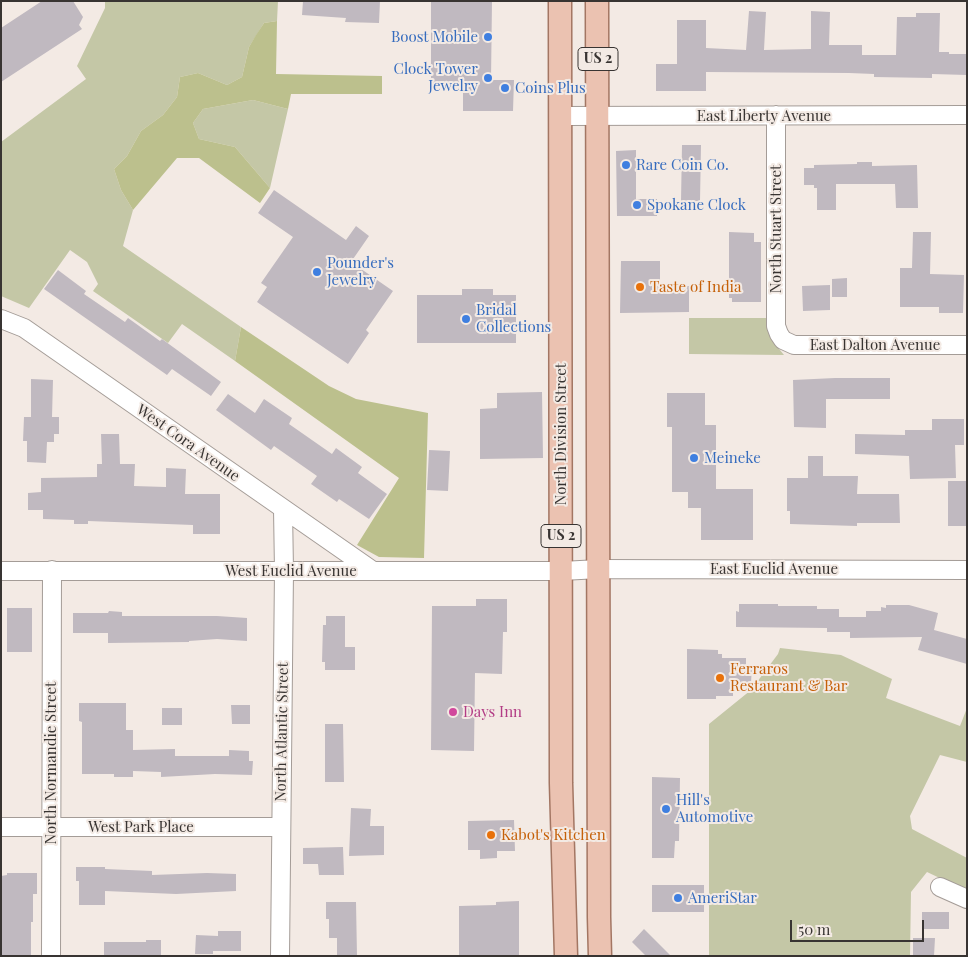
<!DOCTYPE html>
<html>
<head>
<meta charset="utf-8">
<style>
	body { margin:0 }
	#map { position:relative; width:968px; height:957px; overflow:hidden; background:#f3eae4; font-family:"Playfair Display",serif }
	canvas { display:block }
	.frame { position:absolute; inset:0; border:2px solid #383432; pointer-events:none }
	.scale { position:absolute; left:790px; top:920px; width:134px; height:22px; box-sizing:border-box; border:2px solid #383432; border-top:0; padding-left:6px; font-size:15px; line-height:18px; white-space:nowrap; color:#383432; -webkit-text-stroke:4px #f3eae4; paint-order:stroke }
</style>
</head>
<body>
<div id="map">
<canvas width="968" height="957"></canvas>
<div class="frame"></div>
<div class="scale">50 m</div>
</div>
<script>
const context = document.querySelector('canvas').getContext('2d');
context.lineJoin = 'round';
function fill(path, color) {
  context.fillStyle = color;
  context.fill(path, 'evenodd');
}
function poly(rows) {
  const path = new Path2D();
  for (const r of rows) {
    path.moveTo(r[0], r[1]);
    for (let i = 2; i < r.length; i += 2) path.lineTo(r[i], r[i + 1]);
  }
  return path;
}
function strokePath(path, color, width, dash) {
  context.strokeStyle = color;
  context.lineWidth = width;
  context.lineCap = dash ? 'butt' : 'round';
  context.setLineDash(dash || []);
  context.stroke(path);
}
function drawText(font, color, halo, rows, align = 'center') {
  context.font = font + ' "Playfair Display",serif';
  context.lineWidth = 4;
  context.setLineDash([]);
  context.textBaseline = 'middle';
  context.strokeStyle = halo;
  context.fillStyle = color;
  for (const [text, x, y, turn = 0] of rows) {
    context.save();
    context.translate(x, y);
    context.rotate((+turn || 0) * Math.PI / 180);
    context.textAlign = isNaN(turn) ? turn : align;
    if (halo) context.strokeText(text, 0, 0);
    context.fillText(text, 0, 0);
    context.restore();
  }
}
const green = poly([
	[105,1,278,1,277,21,264,23,249,47,242,77,227,85,198,73,180,77,177,97,163,115,141,131,127,156,114,169,121,190,133,210,123,246,241,327,235,361,182,324,168,343,93,291,98,284,87,262,70,250,29,308,1,296,1,142,86,79,77,66,105,8],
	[253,100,288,109,270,188,235,147,199,139,193,123,203,109],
	[689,318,768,318,771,339,784,355,689,354],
	[780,648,841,655,892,679,886,698,960,726,967,708,967,762,940,755,910,816,912,829,967,858,967,891,927,872,911,892,910,956,709,956,709,724,751,690,778,654]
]);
const forest = poly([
	[277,21,276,74,382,76,382,94,291,94,288,109,253,100,203,109,193,123,199,139,235,147,270,188,260,203,199,158,177,158,133,210,121,190,114,169,127,156,141,131,163,115,177,97,180,77,198,73,227,85,242,77,249,47,256,35,264,23],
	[241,327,329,386,356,399,428,413,424,558,379,557,357,545,399,478,235,361]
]);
const building = poly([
	[42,1,73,1,83,17,79,25,82,29,1,82,1,28],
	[303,1,380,1,379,23,345,22,346,18,302,15],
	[431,1,492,1,491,80,514,80,513,111,463,111,463,84,431,84],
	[749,11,766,12,764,50,811,49,811,11,830,12,829,45,862,45,862,55,896,55,897,17,916,17,916,13,940,13,939,52,949,52,949,54,967,54,967,75,932,74,932,78,874,77,874,74,849,73,706,72,706,91,656,91,656,64,677,64,677,20,706,20,706,48,746,50],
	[682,145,701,145,700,201,681,201],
	[636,150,636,199,657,199,657,216,617,216,616,151],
	[857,162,872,162,872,166,917,165,918,208,896,208,895,184,836,184,836,210,817,210,817,188,814,188,814,185,804,185,804,168,814,168,814,165,857,164],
	[274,190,346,240,356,226,369,236,351,262,393,291,366,330,369,333,348,364,257,302,267,287,261,283,293,237,258,213],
	[729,232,754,233,754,242,761,242,761,302,732,302,732,298,729,298],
	[913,232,931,232,930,274,964,275,963,313,939,313,939,307,900,307,900,268,912,268],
	[621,261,660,261,660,286,689,286,689,312,620,313],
	[58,270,86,291,84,294,125,322,128,318,160,341,162,339,221,382,211,396,172,369,167,375,44,289],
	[847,278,847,297,832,297,832,279],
	[830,285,830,310,803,311,802,286],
	[462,289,493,289,493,295,516,295,516,343,417,343,417,295,462,295],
	[835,378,890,378,890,399,826,399,826,428,794,427,793,380],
	[31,379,53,380,52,417,59,417,59,434,54,434,54,442,47,442,46,463,27,462,27,441,23,441,24,417,31,417],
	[542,392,543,458,480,459,480,409,497,408,497,393],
	[667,393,705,393,705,425,716,425,716,489,753,489,753,540,701,540,701,508,688,508,688,492,672,492,672,427,667,427],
	[228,394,255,413,264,399,292,418,289,424,332,454,336,448,362,467,358,473,387,494,369,519,339,499,337,502,311,484,317,476,274,446,271,450,216,410],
	[932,419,964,419,964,445,955,445,956,478,910,479,909,456,855,454,855,434,905,435,905,430,932,430],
	[101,434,119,434,120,464,135,464,134,486,166,487,166,468,186,469,185,494,220,494,220,534,193,534,193,525,88,521,88,524,74,524,74,520,43,519,43,510,28,510,28,493,41,492,41,478,97,477,97,464,102,464],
	[429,450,450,451,448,491,427,490],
	[808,456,823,456,823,476,858,476,857,494,899,494,900,523,857,523,857,526,790,524,790,511,787,511,787,478,808,478],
	[948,481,967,481,967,526,948,526],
	[476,599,507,599,507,632,503,632,502,674,475,673,474,751,431,750,432,606,476,606],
	[739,604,778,604,778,606,817,606,817,609,839,609,839,617,866,617,866,611,881,611,881,607,886,608,886,605,909,605,938,613,934,630,967,639,967,664,918,650,922,637,850,638,850,632,827,632,827,628,736,627,736,611,739,612],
	[7,608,32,608,32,652,7,652],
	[109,611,122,612,122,616,217,616,247,618,247,641,217,639,189,641,189,642,108,643,108,633,73,633,73,613,108,613],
	[326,616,345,616,345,647,355,647,355,670,325,670,325,662,322,662,323,625,326,625],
	[687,649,718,650,718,654,722,654,722,658,746,658,746,666,752,666,751,683,733,683,733,696,716,696,716,699,687,699],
	[79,703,126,703,126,730,133,730,133,750,175,749,175,756,229,756,229,750,249,751,249,761,253,761,252,775,215,774,161,777,161,772,133,771,133,777,114,777,114,774,82,774,82,722,79,721],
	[231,705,250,705,250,724,232,724],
	[162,708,182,708,182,725,162,725],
	[325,724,343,724,344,782,325,782],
	[652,777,680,778,679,841,675,841,674,858,652,858],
	[351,808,371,809,370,826,384,826,384,855,349,856],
	[514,820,515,851,497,851,497,858,480,859,480,850,468,850,468,821],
	[343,847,344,875,319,875,318,864,303,864,303,848],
	[76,867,105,867,105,869,152,871,152,875,207,873,236,874,236,891,176,894,105,891,105,905,79,905,79,881,76,881],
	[7,873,37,873,37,894,33,894,33,922,31,922,31,956,1,956,1,876,7,875],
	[652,885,704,885,704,912,652,912],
	[519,901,519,956,459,956,459,906,496,905,496,902],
	[326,902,356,902,357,956,337,956,337,938,329,938,329,919,326,919],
	[922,912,949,912,949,929,922,929],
	[644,929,671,956,646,956,632,942],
	[218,931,241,931,241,951,213,951,213,954,195,954,196,935,218,936],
	[913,938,935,938,934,956,913,956],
	[146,940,161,940,161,956,104,956,104,942,146,942]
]);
const minor = poly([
	[776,115,776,326,779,334,783,340,794,345,967,345],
	[561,116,967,115],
	[1,319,24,328,373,571],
	[1,571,562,571,599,569,967,570],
	[1,827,281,827],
	[940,887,967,899],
	[51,956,52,570],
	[280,956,284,571,283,509]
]);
const major = poly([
	[560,1,561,783,566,956],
	[597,1,599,917,600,956]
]);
const markers = [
	[488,37,5,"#3f7fe0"],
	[488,78,5,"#3f7fe0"],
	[505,88,5,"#3f7fe0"],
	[626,165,5,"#3f7fe0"],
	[637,205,5,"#3f7fe0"],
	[317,272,5,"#3f7fe0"],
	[640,287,5,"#e8710a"],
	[466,319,5,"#3f7fe0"],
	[694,458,5,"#3f7fe0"],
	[720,678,5,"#e8710a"],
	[453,712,5,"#d1479c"],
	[666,809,5,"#3f7fe0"],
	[491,835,5,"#e8710a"],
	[678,898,5,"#3f7fe0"]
];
const shields = [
	[598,59,40],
	[561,536,40]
];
const shieldNames = [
	["US 2",598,59],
	["US 2",561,536]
];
const shopNames = [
	["Boost Mobile",478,37,"right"],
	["Clock Tower",478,69,"right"],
	["Jewelry",478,86,"right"],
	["Coins Plus",515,88],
	["Rare Coin Co.",636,165],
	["Spokane Clock",647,205],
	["Pounder's",327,263],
	["Jewelry",327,280],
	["Bridal",476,310],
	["Collections",476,327],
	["Meineke",704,458],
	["Hill's",676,800],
	["Automotive",676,817],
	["AmeriStar",688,898]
];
const streetNames = [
	["East Liberty Avenue",764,116],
	["North Stuart Street",776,229,-90],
	["East Dalton Avenue",875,345],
	["North Division Street",561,434,-90],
	["West Cora Avenue",188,443,35],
	["East Euclid Avenue",774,569],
	["West Euclid Avenue",291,571],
	["North Atlantic Street",282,732,-89],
	["North Normandie Street",51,763,-90],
	["West Park Place",141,827]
];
const foodNames = [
	["Taste of India",650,287],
	["Ferraros",730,669],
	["Restaurant & Bar",730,686],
	["Kabot's Kitchen",501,835]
];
const hotelNames = [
	["Days Inn",463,712]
];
fill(green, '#c4c7a6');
fill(forest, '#bcc08d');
fill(building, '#c0b9c0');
strokePath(minor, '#a49c97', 20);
strokePath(major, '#a37663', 25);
strokePath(minor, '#fff', 18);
strokePath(major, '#ebc2b1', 22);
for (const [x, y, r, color] of markers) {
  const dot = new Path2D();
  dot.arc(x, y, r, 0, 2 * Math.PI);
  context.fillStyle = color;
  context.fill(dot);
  strokePath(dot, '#f3eae4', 2);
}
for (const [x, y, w] of shields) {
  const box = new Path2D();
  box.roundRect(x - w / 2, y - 11.5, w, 23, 4);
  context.fillStyle = '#f3eae4';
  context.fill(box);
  strokePath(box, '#383432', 1);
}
drawText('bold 14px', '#383432', null, shieldNames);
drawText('15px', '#366cbe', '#f3eae4', shopNames, 'left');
drawText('15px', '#383432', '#f3eae4', streetNames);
drawText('15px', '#c56008', '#f3eae4', foodNames, 'left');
drawText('15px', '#b23c85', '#f3eae4', hotelNames, 'left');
</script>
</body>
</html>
